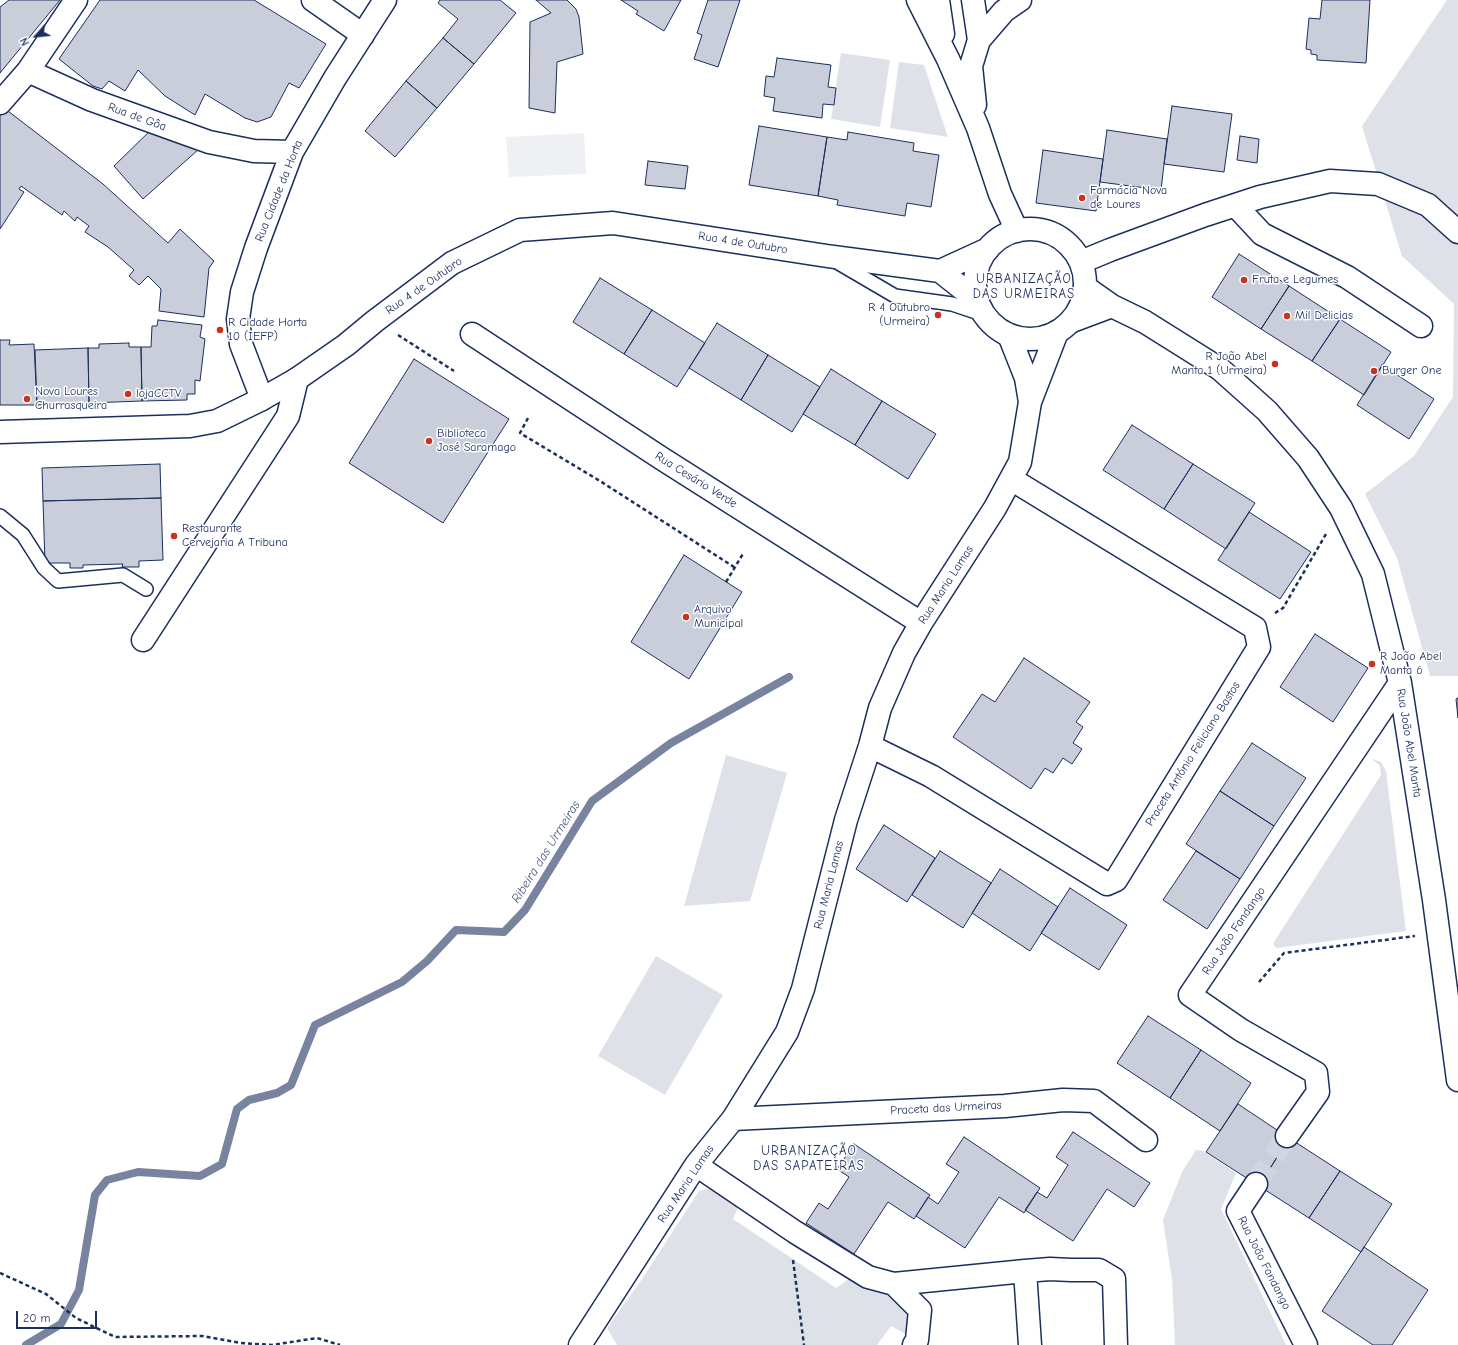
<!DOCTYPE html>
<html>
<head>
<meta charset="utf-8">
<style>
	body { margin:0 }
	#map { position:relative; width:1458px; height:1345px; overflow:hidden; background:#fff; font-family:"Comic Neue",sans-serif }
	canvas { display:block }
	.north { position:absolute; left:16px; top:16px; width:40px; height:40px; -webkit-text-stroke:3px #fff; paint-order:stroke; rotate:243deg; font-size:11px; font-weight:700; line-height:16px; text-align:center; color:#1b2f5e }
	.north::after { content:''; display:block; margin:auto; width:14px; height:18px; background:#1b2f5e; clip-path:polygon(50% 0,100% 100%,50% 72%,0 100%) }
	.scale { position:absolute; left:16px; top:1311px; width:81px; height:18px; box-sizing:border-box; border:2px solid #1b2f5e; border-top:0; padding-left:5px; font-size:12px; line-height:14px; white-space:nowrap; color:#1b2f5e; -webkit-text-stroke:3px #fff; paint-order:stroke }
</style>
</head>
<body>
<div id="map">
<canvas width="1458" height="1345"></canvas>
<div class="north">N</div>
<div class="scale">20 m</div>
</div>
<script>
const context = document.querySelector('canvas').getContext('2d');
context.lineJoin = 'round';
function fill(path, color) {
  context.fillStyle = color;
  context.fill(path, 'evenodd');
}
function poly(rows) {
  const path = new Path2D();
  for (const r of rows) {
    if (r.length === 3) {
      path.moveTo(r[0] + r[2], r[1]);
      path.arc(r[0], r[1], r[2], 0, 2 * Math.PI);
      continue;
    }
    path.moveTo(r[0], r[1]);
    for (let i = 2; i < r.length; i += 2) path.lineTo(r[i], r[i + 1]);
  }
  return path;
}
function strokePath(path, color, width, dash) {
  context.strokeStyle = color;
  context.lineWidth = width;
  context.lineCap = dash ? 'butt' : 'round';
  context.setLineDash(dash || []);
  context.stroke(path);
}
function drawText(font, color, halo, rows, align = 'center') {
  context.font = font + ' "Comic Neue",sans-serif';
  context.lineWidth = 3;
  context.setLineDash([]);
  context.textBaseline = 'middle';
  context.strokeStyle = halo;
  context.fillStyle = color;
  for (const [text, x, y, turn = 0] of rows) {
    context.save();
    context.translate(x, y);
    context.rotate((+turn || 0) * Math.PI / 180);
    context.textAlign = isNaN(turn) ? turn : align;
    if (halo) context.strokeText(text, 0, 0);
    context.fillText(text, 0, 0);
    context.restore();
  }
}
const built = poly([
	[584,133,586,174,509,177,506,137]
]);
const green = poly([
	[1447,0,1458,0,1458,676,1430,676,1397,558,1365,494,1414,456,1453,397,1454,304,1402,256,1362,126],
	[841,53,890,60,880,127,831,119],
	[899,62,924,65,948,137,890,128],
	[726,755,787,773,750,901,684,906],
	[1372,759,1381,762,1386,771,1406,931,1277,948,1274,946,1274,942,1381,775,1380,766],
	[656,956,723,995,665,1095,598,1056],
	[1196,1150,1203,1151,1236,1173,1221,1209,1286,1345,1175,1345,1172,1279,1163,1220,1182,1172],
	[710,1188,724,1193,740,1203,733,1219,836,1288,853,1276,873,1283,906,1306,911,1320,909,1336,891,1326,877,1345,617,1345,607,1328,642,1279,699,1191]
]);
const stream = poly([
	[26,1345,61,1324,79,1290,95,1195,107,1180,138,1172,200,1176,222,1164,237,1109,249,1100,277,1093,291,1085,315,1025,402,982,427,961,456,930,504,932,525,910,592,801,671,743,789,677]
]);
const building = poly([
	[9,0,60,0,0,73,0,7,9,0],
	[100,0,254,0,326,44,299,88,289,83,271,117,257,122,245,118,205,94,195,115,165,96,138,70,125,91,109,81,102,89,93,86,59,59,100,0],
	[440,0,500,0,516,13,474,64,443,38,458,19,438,3,440,0],
	[536,0,567,0,576,9,579,17,583,54,557,62,555,113,529,108,530,22,551,13,536,0],
	[621,0,681,0,664,31,636,14,638,11,621,0],
	[708,0,740,0,718,67,694,59,702,35,697,33,708,0],
	[1322,0,1370,0,1366,63,1317,60,1317,55,1311,54,1311,50,1306,49,1309,18,1320,19,1322,0],
	[443,38,474,64,437,108,406,81,443,38],
	[777,58,831,65,828,87,836,88,834,105,823,104,822,118,773,111,775,98,764,96,766,76,774,77,777,58],
	[406,81,437,108,395,157,365,131,406,81],
	[1172,106,1232,114,1224,172,1164,164,1172,106],
	[4,108,103,184,168,243,180,229,214,261,209,268,204,317,159,311,161,289,148,276,139,285,129,276,134,270,108,247,85,232,89,226,77,217,75,221,64,211,62,215,21,186,19,189,24,192,0,229,0,115,4,108],
	[759,126,827,137,818,196,749,185,759,126],
	[154,127,199,149,143,199,114,166,154,127],
	[1107,130,1167,139,1161,190,1100,182,1107,130],
	[848,132,914,143,913,151,939,155,931,207,907,203,905,216,837,205,838,200,818,196,827,137,847,140,848,132],
	[1240,136,1259,139,1257,163,1237,160,1240,136],
	[1043,150,1103,159,1096,211,1036,203,1043,150],
	[648,161,688,166,685,189,645,185,648,161],
	[1239,254,1289,286,1261,329,1212,297,1239,254],
	[600,278,652,310,624,354,573,322,600,278],
	[1289,286,1340,319,1312,361,1261,329,1289,286],
	[652,310,705,343,677,387,624,354,652,310],
	[1340,319,1391,352,1364,395,1312,361,1340,319],
	[158,320,202,325,200,337,205,339,200,381,195,380,195,394,187,394,187,400,142,401,141,347,151,347,152,326,157,326,158,320],
	[717,323,768,355,741,400,689,368,717,323],
	[0,340,10,340,9,345,34,344,37,405,0,405,0,340],
	[129,343,129,347,141,347,142,401,89,403,88,348,99,348,99,344,129,343],
	[88,348,89,403,37,405,35,350,88,348],
	[768,355,820,387,792,432,741,400,768,355],
	[414,359,509,419,443,523,349,463,414,359],
	[1382,365,1434,399,1409,439,1357,405,1382,365],
	[831,369,882,401,855,445,803,414,831,369],
	[882,401,936,434,908,479,855,445,882,401],
	[1132,425,1193,464,1164,509,1103,470,1132,425],
	[160,464,161,498,43,501,42,468,160,464],
	[1193,464,1255,503,1226,549,1164,509,1193,464],
	[161,498,163,560,139,561,139,567,122,567,123,564,83,565,83,568,70,568,70,563,45,563,43,501,161,498],
	[1249,512,1311,552,1280,599,1218,560,1249,512],
	[684,555,742,592,689,679,631,642,684,555],
	[1315,634,1368,668,1333,722,1280,687,1315,634],
	[1024,658,1090,702,1076,722,1083,727,1073,743,1082,749,1072,764,1063,758,1053,773,1045,768,1031,789,953,737,982,694,995,702,1024,658],
	[1458,698,1458,718,1456,699,1458,698],
	[1252,743,1306,778,1274,826,1220,791,1252,743],
	[1220,791,1274,826,1240,879,1186,844,1220,791],
	[884,825,935,858,907,902,856,869,884,825],
	[940,851,991,883,963,928,912,895,940,851],
	[1196,851,1240,879,1207,929,1163,900,1196,851],
	[1000,869,1058,907,1030,951,972,913,1000,869],
	[1070,888,1127,925,1099,970,1041,933,1070,888],
	[1148,1016,1201,1050,1170,1098,1117,1063,1148,1016],
	[1201,1050,1251,1083,1220,1131,1170,1098,1201,1050],
	[1238,1104,1289,1138,1259,1186,1206,1152,1238,1104],
	[1073,1132,1150,1183,1134,1207,1107,1189,1073,1241,1025,1210,1037,1192,1047,1198,1068,1165,1056,1157,1073,1132],
	[964,1137,1040,1188,1024,1213,999,1197,965,1248,916,1216,928,1197,938,1204,959,1172,946,1164,964,1137],
	[1289,1138,1340,1171,1309,1218,1259,1186,1289,1138],
	[854,1144,930,1195,914,1219,888,1202,854,1254,806,1223,819,1203,828,1209,849,1177,837,1169,854,1144],
	[1340,1171,1392,1204,1361,1252,1309,1218,1340,1171],
	[1364,1247,1428,1290,1392,1345,1373,1345,1322,1311,1364,1247]
]);
const streetTunnel = poly([
	[1256,1184,1287,1136]
]);
const path = poly([
	[398,335,454,371],
	[528,418,520,433,600,481,734,567],
	[726,582,744,552],
	[1275,613,1283,608,1326,534],
	[1259,982,1284,953,1415,936],
	[793,1260,804,1345],
	[0,1273,46,1294,76,1318,115,1337,202,1336,241,1343,272,1345,317,1338,340,1345]
]);
const lane = poly([
	[837,262,895,296,952,304,985,315],
	[0,516,23,535,44,568,58,581,123,575,146,589]
]);
const street = poly([
	[313,0,363,35],
	[28,71,76,0],
	[0,103,28,71,92,100,209,142,254,151,292,152],
	[1235,205,1262,234,1347,277,1421,326],
	[1081,262,1110,250,1205,215,1260,197,1330,181,1378,184,1428,205,1458,232],
	[1085,287,1112,306,1145,322,1220,369,1267,411,1308,458,1341,508,1373,574,1400,683,1434,900,1458,1080],
	[1072,321,1112,306],
	[472,334,661,458,921,623],
	[1009,335,1026,378,1030,402],
	[262,399,241,344,238,319,242,292,256,248,292,152,335,78,385,0],
	[143,640,288,416,297,379],
	[870,746,931,776,1107,884,1116,880,1259,647,1255,628,1011,479],
	[733,1119,1005,1106,1063,1100,1094,1101,1146,1140],
	[1287,1136,1318,1092,1316,1073,1241,1030,1190,995,1400,683],
	[696,1165,795,1232,868,1277,894,1284,1025,1271,1030,1345],
	[1256,1184,1238,1211,1306,1345],
	[1025,1271,1050,1269,1071,1270,1099,1270,1114,1279,1116,1345],
	[894,1284,920,1310,917,1340,914,1345],
	[580,1345,696,1165,733,1119,787,1032,803,989,846,820,870,746,880,708,904,653,921,623,995,508,1020,462,1030,402,1057,332]
]);
const secondary = poly([
	[918,0,948,59,978,128,1000,194,1017,231],
	[938,0,943,34],
	[973,0,979,40],
	[975,105,971,66,979,40,1004,11,1020,0],
	[1030,284,55],
	[940,271,988,249],
	[0,432,190,426,217,421,262,399,297,379,346,345,375,321,452,263,520,230,613,223,827,256,940,271,978,301]
]);
const markers = [
	[1082,198,4,"#c8321e"],
	[1244,280,4,"#c8321e"],
	[938,315,4,"#c8321e"],
	[1287,316,4,"#c8321e"],
	[220,330,4,"#c8321e"],
	[1275,364,4,"#c8321e"],
	[1374,371,4,"#c8321e"],
	[128,394,4,"#c8321e"],
	[27,399,4,"#c8321e"],
	[429,441,4,"#c8321e"],
	[174,536,4,"#c8321e"],
	[686,617,4,"#c8321e"],
	[1372,664,4,"#c8321e"]
];
const streetNames = [
	["Rua de Gôa",137,117,20],
	["Rua Cidade da Horta",279,191,-68],
	["Rua 4 de Outubro",743,243,9],
	["Rua 4 de Outubro",424,286,-35],
	["Rua Cesário Verde",696,480,32],
	["Rua Maria Lamas",946,585,-57],
	["Rua João Abel Manta",1409,743,81],
	["Praceta António Feliciano Bastos",1193,754,-58],
	["Rua Maria Lamas",829,885,-76],
	["Rua João Fandango",1234,931,-56],
	["Praceta das Urmeiras",946,1108,-3],
	["Rua Maria Lamas",686,1184,-56],
	["Rua João Fandango",1264,1263,63]
];
const poiNames = [
	["Farmácia Nova",1090,191],
	["de Loures",1090,205],
	["Fruta e Legumes",1252,280],
	["R 4 Outubro",930,308,"right"],
	["(Urmeira)",930,322,"right"],
	["Mil Delicias",1295,316],
	["R Cidade Horta",228,323],
	["10 (IEFP)",228,337],
	["R João Abel",1267,357,"right"],
	["Manta 1 (Urmeira)",1267,371,"right"],
	["Burger One",1382,371],
	["Nova Loures",35,392],
	["Churrasqueira",35,406],
	["lojaCCTV",136,394],
	["Biblioteca",437,434],
	["José Saramago",437,448],
	["Restaurante",182,529],
	["Cervejaria A Tribuna",182,543],
	["Arquivo",694,610],
	["Municipal",694,624],
	["R João Abel",1380,657],
	["Manta 6",1380,671]
];
const neighbourhoodNames = [
	["URBANIZAÇÃO",1024,279],
	["DAS URMEIRAS",1024,294],
	["URBANIZAÇÃO",809,1151],
	["DAS SAPATEIRAS",809,1166]
];
const waterNames = [
	["Ribeira das Urmeiras",546,852,-58]
];
fill(built, '#eff0f4');
fill(green, '#dee1e7');
strokePath(stream, '#77839f', 8);
fill(building, '#caceda');
strokePath(building, '#1b2f5e', 1);
strokePath(streetTunnel, '#d1d5df', 22, [22, 11]);
strokePath(lane, '#1b2f5e', 16);
strokePath(street, '#1b2f5e', 25);
strokePath(secondary, '#1b2f5e', 25);
strokePath(path, '#1b2f5e', 2.5, [4, 3]);
strokePath(lane, '#fff', 13);
strokePath(street, '#fff', 22);
strokePath(secondary, '#fff', 22);
for (const [x, y, r, color] of markers) {
  const dot = new Path2D();
  dot.arc(x, y, r, 0, 2 * Math.PI);
  context.fillStyle = color;
  context.fill(dot);
  strokePath(dot, '#fff', 1.5);
}
drawText('12px', '#1b2f5e', '#fff', streetNames);
drawText('12px', '#1b2f5e', '#fff', poiNames, 'left');
context.letterSpacing = '1px';
drawText('13px', '#1b2f5e', '#fff', neighbourhoodNames);
context.letterSpacing = '0px';
drawText('italic 13px', '#49597e', '#fff', waterNames);
</script>
</body>
</html>
